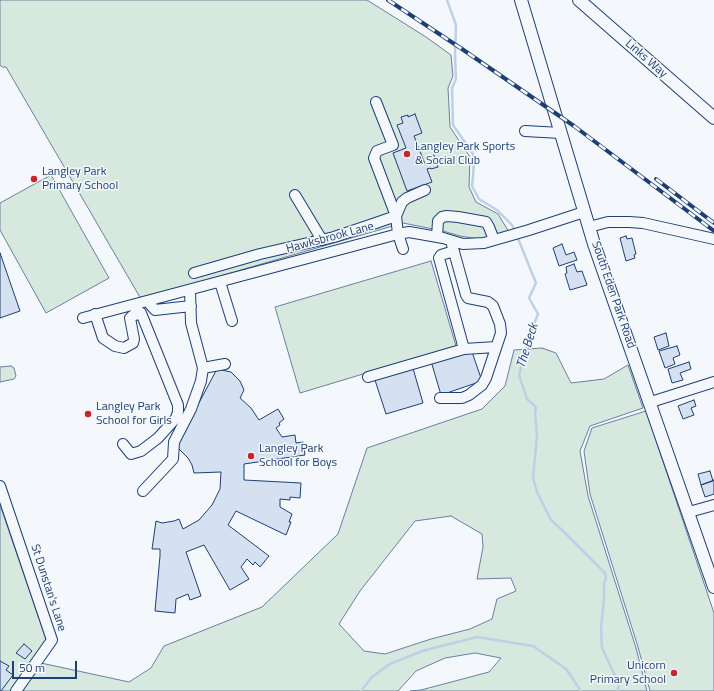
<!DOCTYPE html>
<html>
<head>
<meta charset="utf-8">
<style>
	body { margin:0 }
	#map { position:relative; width:714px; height:691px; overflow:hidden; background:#f4f7fb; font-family:"Titillium Web",sans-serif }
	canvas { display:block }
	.scale { position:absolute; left:12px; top:661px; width:65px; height:18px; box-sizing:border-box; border:2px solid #1d3f73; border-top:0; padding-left:5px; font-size:12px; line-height:14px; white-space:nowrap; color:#1d3f73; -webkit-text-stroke:3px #f4f7fb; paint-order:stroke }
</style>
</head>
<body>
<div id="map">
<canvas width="714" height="691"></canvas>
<div class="scale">50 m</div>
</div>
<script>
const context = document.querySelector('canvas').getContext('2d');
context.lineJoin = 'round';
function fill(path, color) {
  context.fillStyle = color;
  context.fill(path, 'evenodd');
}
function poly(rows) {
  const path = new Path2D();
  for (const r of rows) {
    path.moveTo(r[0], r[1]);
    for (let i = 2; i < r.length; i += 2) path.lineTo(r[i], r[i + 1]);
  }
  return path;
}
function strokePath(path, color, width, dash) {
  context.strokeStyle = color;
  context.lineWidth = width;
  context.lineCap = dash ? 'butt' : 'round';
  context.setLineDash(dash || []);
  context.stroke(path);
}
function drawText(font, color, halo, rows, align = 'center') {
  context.font = font + ' "Titillium Web",sans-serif';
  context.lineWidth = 3;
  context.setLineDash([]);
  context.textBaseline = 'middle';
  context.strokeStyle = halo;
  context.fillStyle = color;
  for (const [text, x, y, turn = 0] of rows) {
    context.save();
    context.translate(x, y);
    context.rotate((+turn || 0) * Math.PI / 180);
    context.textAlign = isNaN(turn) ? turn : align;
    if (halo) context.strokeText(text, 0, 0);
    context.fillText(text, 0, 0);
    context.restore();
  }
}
const green = poly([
	[0,0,367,0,426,37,451,55,453,76,448,88,450,127,470,157,469,187,476,202,498,214,509,232,479,239,460,236,443,231,403,223,141,299,6,67,2,67,0,65,0,0],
	[51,175,109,278,46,313,0,230,0,203,51,175],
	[431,261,456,346,300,393,275,307,431,261],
	[542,348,556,353,571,383,604,379,628,365,643,408,590,426,580,451,588,496,636,648,647,691,410,691,421,690,489,672,501,658,475,653,445,658,416,671,398,691,22,691,41,663,129,682,151,668,164,646,262,607,338,534,367,448,482,409,505,386,514,350,542,348],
	[451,516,482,534,483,547,477,579,511,578,516,591,497,599,492,619,470,629,431,639,385,654,364,651,339,624,360,591,415,521,451,516],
	[11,366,14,368,16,376,14,379,0,382,0,367,11,366],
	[646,411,714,613,714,691,650,691,638,647,590,494,584,451,592,428,646,411],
	[0,505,48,645,14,691,0,691,0,505]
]);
const stream = poly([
	[447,0,456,25,455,55,456,79,452,88,453,125,473,154,474,159,473,177,472,186,479,199,497,210,512,225,515,231],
	[517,236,536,283,529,298,538,314,529,337,519,375,527,399,536,407,535,414,537,436,533,478,537,492,551,520,563,531,605,573,606,579,604,583,604,598,601,629,602,648,619,684,618,691],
	[361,691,372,677,390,664,422,651,477,637,533,646,566,669,581,691]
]);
const building = poly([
	[415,114,422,133,414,136,425,164,429,162,427,157,434,155,438,167,431,169,430,168,427,169,432,182,407,191,393,153,406,148,397,125,403,123,401,117,408,115,408,117,415,114],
	[626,236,627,239,632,238,636,254,634,255,635,258,626,261,620,238,626,236],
	[562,244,566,255,574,252,577,260,559,266,553,248,562,244],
	[0,253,20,311,0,318,0,253],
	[574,264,577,272,582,271,587,285,570,290,565,274,567,273,566,267,574,264],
	[666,333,669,346,658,350,654,337,666,333],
	[677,346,680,355,673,358,675,364,665,368,659,351,677,346],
	[471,349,482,381,441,395,431,361,471,349],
	[689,362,691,369,680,373,683,380,672,383,668,369,689,362],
	[412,365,423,403,386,414,374,377,412,365],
	[217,369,231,372,240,381,244,390,240,398,251,408,259,420,278,409,284,419,279,423,280,425,276,428,282,437,295,435,296,443,303,442,305,455,244,464,244,480,301,483,300,498,290,497,290,500,280,499,280,507,292,514,289,522,291,522,286,535,236,511,228,525,269,556,260,567,255,562,253,565,247,559,241,567,249,579,230,590,204,545,186,552,201,596,190,600,188,594,176,599,175,613,155,611,160,556,160,549,152,549,156,521,162,523,174,521,179,519,183,529,199,520,212,505,220,489,221,472,194,473,192,465,188,458,176,446,217,369],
	[694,400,696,406,691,408,694,415,683,419,678,406,694,400],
	[710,471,713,481,701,485,698,474,710,471],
	[714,480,714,494,705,497,701,485,714,480],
	[24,644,32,651,25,659,16,653,24,644],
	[0,661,9,666,6,670,13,675,1,691,0,691,0,661]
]);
const minor = poly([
	[376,102,393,145,377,151,374,158,396,216,398,234,403,249],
	[525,131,561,133],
	[295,195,322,240],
	[589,227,608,222,629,222,643,223,714,239],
	[437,237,438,221,442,217,447,216,458,217,486,222,489,227,494,240],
	[454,251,441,255,439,258,464,349],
	[194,273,260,254,334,237,367,226,396,216,402,202,407,198,425,190],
	[220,282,232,321],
	[147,301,155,310,191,306],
	[95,314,103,338,115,346,124,348,133,343,134,339,130,318,132,316,141,313],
	[83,318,398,234,409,232,443,238,463,244,484,243,529,230,584,212],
	[203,368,225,364],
	[368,377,464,349,496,347],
	[440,398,462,398,469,395,482,385,486,378,501,333,500,324,493,306,488,302,468,298,466,295,451,241],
	[651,402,714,382],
	[123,444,131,454,141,451,158,438,176,418,178,412,178,405,141,313,132,305],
	[0,486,52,640,16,691],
	[143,491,173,459,174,442,191,409,201,381,203,368,191,323,190,290],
	[689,512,714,505]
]);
const major = poly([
	[521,0,594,244,714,587],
	[579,0,714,118]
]);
const rail = poly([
	[388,0,462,49,574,126,714,231],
	[656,179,714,223]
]);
const markers = [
	[407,154,4,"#c62828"],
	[34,179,4,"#c62828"],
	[88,414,4,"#c62828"],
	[251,456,4,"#c62828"],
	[674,673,4,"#c62828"]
];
const streetNames = [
	["Links Way",646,59,41],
	["Hawksbrook Lane",330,238,-15],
	["South Eden Park Road",613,295,71],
	["St Dunstan's Lane",48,588,72]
];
const poiNames = [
	["Langley Park Sports",415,147],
	["& Social Club",415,161],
	["Langley Park",42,172],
	["Primary School",42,186],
	["Langley Park",96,407],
	["School for Girls",96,421],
	["Langley Park",259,449],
	["School for Boys",259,463],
	["Unicorn",666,666,"right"],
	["Primary School",666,680,"right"]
];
const waterNames = [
	["The Beck",528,346,-73]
];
fill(green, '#d7e8df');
strokePath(green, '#687fa3', 1);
strokePath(stream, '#bed0e5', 2.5);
fill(building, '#d5e0f0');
strokePath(building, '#1d3f73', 1);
strokePath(minor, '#1d3f73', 12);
strokePath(major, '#1d3f73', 14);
strokePath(minor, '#f4f7fb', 10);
strokePath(major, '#f4f7fb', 12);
strokePath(rail, '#1d3f73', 4);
strokePath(rail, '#f4f7fb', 2.5, [8]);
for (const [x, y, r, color] of markers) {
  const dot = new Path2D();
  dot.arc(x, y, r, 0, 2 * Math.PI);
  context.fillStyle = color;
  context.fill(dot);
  strokePath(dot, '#f4f7fb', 1.5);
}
drawText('12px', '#1d3f73', '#f4f7fb', streetNames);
drawText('12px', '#1d3f73', '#f4f7fb', poiNames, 'left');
drawText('italic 13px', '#1d3f73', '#f4f7fb', waterNames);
</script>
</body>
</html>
